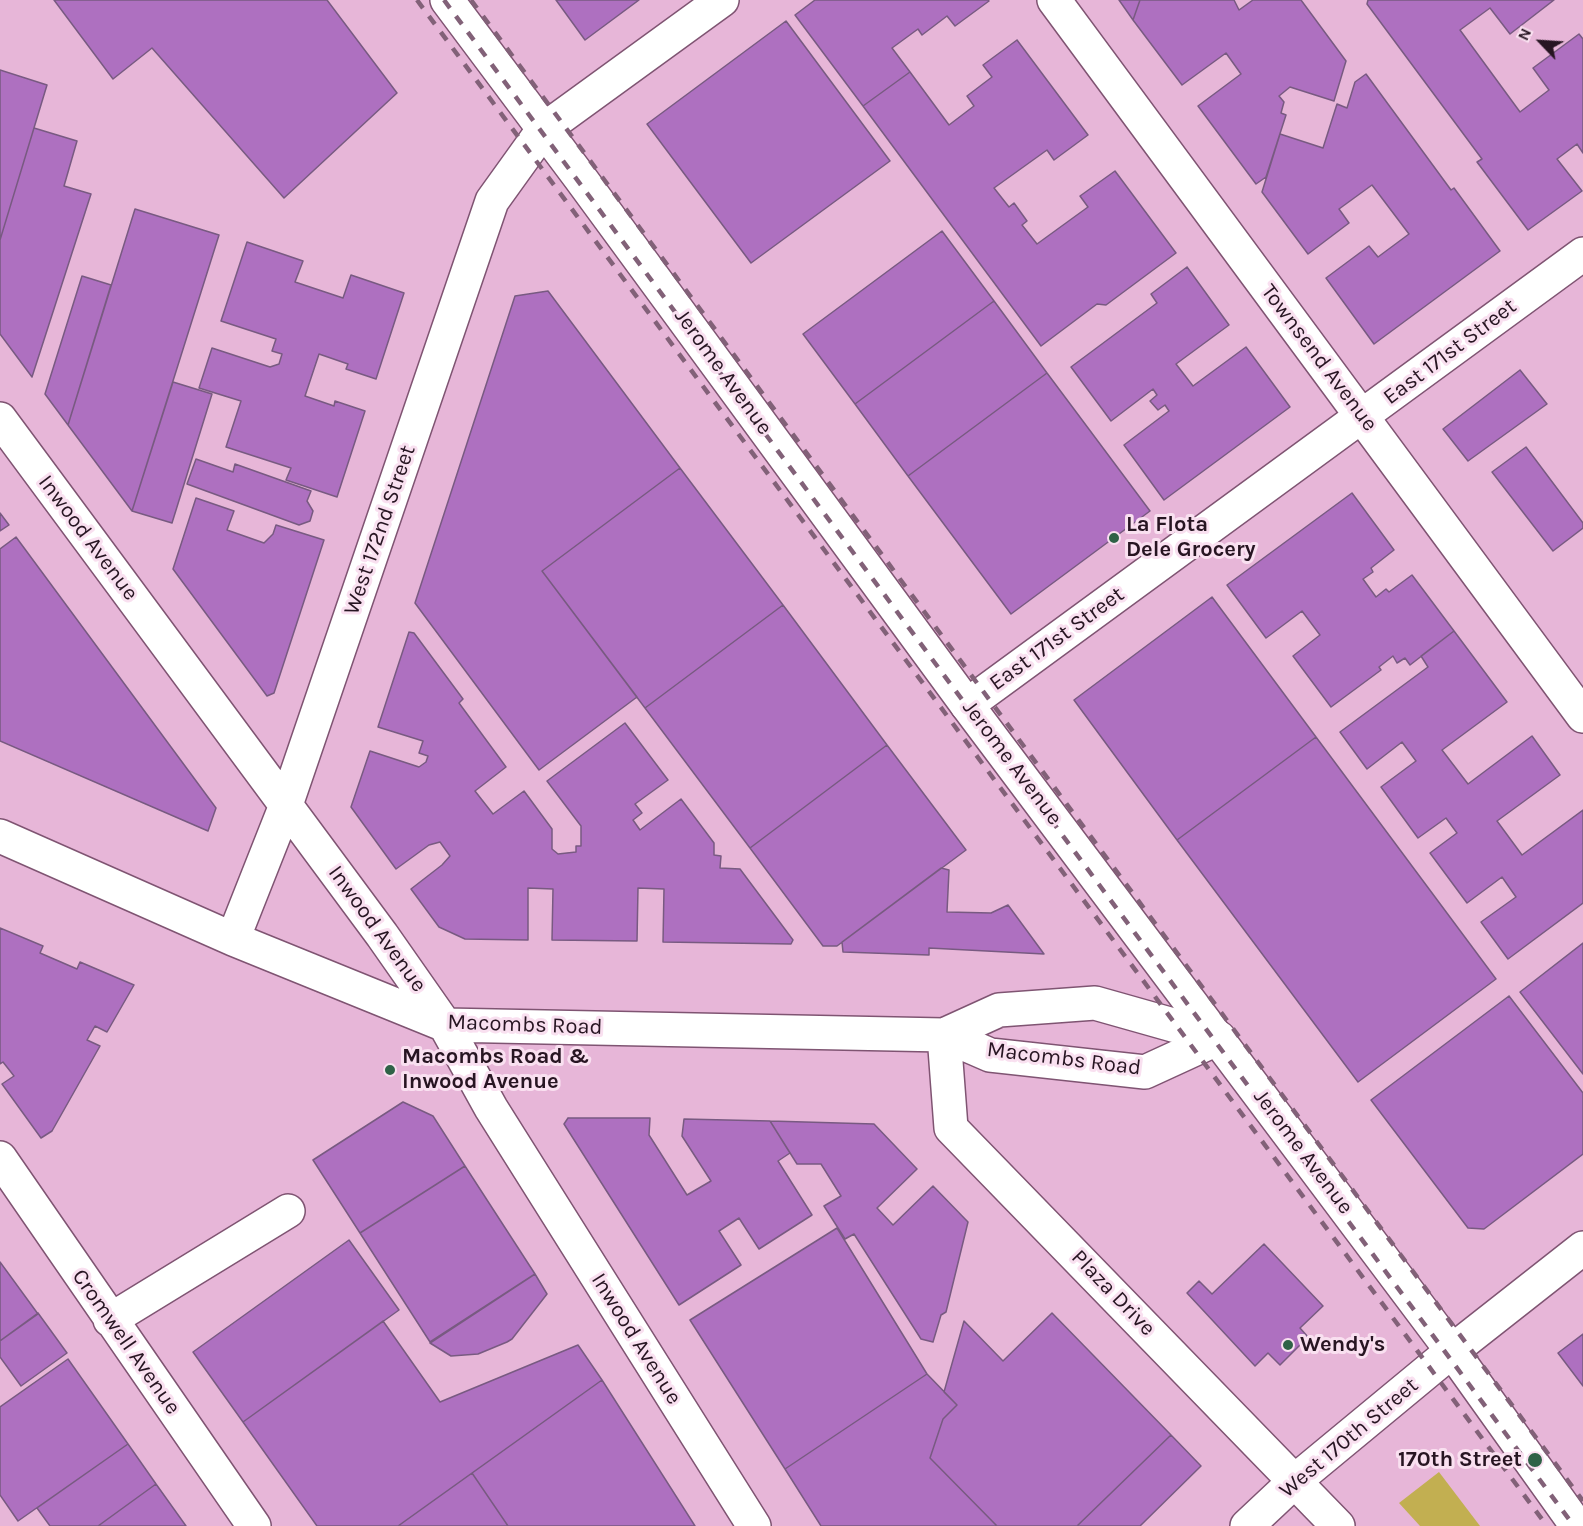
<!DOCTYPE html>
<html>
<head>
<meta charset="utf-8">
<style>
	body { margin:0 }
	#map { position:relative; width:1583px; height:1526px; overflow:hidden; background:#e7b6d8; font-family:Karla,sans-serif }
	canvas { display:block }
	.north { position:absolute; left:1511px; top:12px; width:60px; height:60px; -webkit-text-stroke:4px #f9e0f0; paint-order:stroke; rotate:295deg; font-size:16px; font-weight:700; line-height:24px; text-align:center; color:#271522 }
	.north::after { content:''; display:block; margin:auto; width:21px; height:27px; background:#271522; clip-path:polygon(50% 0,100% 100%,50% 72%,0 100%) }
</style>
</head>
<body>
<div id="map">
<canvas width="1583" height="1526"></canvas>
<div class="north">N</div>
</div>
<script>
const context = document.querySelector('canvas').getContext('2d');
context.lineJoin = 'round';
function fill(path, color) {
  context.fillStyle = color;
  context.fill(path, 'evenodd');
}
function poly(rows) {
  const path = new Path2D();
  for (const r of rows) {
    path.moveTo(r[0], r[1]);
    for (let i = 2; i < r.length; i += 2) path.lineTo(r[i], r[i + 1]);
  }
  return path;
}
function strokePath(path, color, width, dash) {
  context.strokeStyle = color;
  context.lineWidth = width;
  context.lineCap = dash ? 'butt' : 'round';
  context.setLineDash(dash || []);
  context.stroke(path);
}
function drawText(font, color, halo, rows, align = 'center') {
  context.font = font + ' Karla,sans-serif';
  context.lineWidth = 6;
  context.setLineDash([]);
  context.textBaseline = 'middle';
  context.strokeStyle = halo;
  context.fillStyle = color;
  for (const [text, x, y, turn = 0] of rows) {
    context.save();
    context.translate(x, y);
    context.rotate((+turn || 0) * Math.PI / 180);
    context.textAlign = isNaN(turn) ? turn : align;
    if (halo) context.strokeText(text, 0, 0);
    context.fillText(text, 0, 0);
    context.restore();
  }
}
const green = poly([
	[1439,1472,1480,1526,1420,1526,1399,1503]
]);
const building = poly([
	[54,0,327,0,397,93,284,198,152,48,113,79,54,0],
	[556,0,639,0,585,40,556,0],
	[815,0,988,0,989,1,955,26,947,16,922,35,918,29,892,48,910,72,863,106,795,15,815,0],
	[1119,0,1140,0,1133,20,1119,0],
	[1140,0,1234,0,1239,10,1253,0,1301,0,1346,61,1334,101,1290,87,1279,96,1284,102,1281,113,1286,115,1266,177,1256,184,1198,106,1241,74,1226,53,1182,85,1133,20,1140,0],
	[1368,0,1554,0,1510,34,1490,8,1460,30,1520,112,1549,90,1533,68,1579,34,1583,39,1583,153,1577,144,1557,159,1582,191,1528,230,1477,162,1482,159,1367,4,1368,0],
	[786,21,890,161,751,263,647,124,786,21],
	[1017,40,1088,135,1054,160,1047,150,994,188,1009,207,1014,203,1027,221,1022,225,1037,244,1088,207,1080,196,1115,171,1176,253,1106,305,1097,304,1041,346,863,106,910,72,949,125,974,106,967,96,992,77,983,65,1017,40],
	[0,70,47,85,0,240,0,70],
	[1366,74,1451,190,1454,188,1500,251,1374,344,1326,278,1369,246,1378,257,1409,234,1372,185,1339,209,1349,223,1308,254,1262,192,1280,134,1323,148,1337,104,1347,108,1355,82,1366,74],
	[34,128,77,141,64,186,91,194,32,377,0,334,0,240,34,128],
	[135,209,219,235,132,511,68,425,135,209],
	[942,231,994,301,855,404,803,334,942,231],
	[247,242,303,261,295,282,343,298,351,275,404,293,376,379,346,369,348,364,319,354,305,396,334,406,335,401,365,411,337,497,286,480,291,468,226,447,241,401,199,388,212,348,270,367,279,364,282,354,272,351,276,339,221,321,247,242],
	[1187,267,1229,325,1176,364,1193,386,1246,347,1290,407,1164,500,1124,445,1169,411,1165,405,1158,410,1150,401,1157,395,1153,389,1111,421,1071,367,1157,303,1151,294,1187,267],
	[82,276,111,285,68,425,45,394,82,276],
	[548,291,680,468,542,571,637,697,539,770,415,603,515,296,548,291],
	[994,301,1047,373,908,476,855,404,994,301],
	[1520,370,1547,404,1468,461,1443,429,1520,370],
	[1047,373,1150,511,1011,614,908,476,1047,373],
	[173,382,212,394,172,523,132,511,173,382],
	[1526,447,1583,523,1583,528,1553,551,1492,472,1526,447],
	[196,459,233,472,235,464,311,491,307,501,313,511,310,521,299,525,187,484,196,459],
	[680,468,783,605,645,708,542,571,680,468],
	[1352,493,1394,550,1371,568,1373,572,1363,579,1376,597,1386,589,1389,592,1412,575,1454,631,1410,665,1405,658,1397,663,1393,656,1379,667,1381,670,1331,707,1293,656,1320,635,1302,611,1266,638,1227,585,1352,493],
	[196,498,234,511,227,530,264,543,273,534,276,525,324,540,274,693,267,696,173,569,196,498],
	[0,513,9,525,0,531,0,513],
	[16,537,216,808,208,831,0,741,0,549,16,537],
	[1212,597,1316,737,1177,840,1074,700,1212,597],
	[783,605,887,745,750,848,645,708,783,605],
	[1454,631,1507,702,1442,750,1468,784,1532,736,1560,775,1497,821,1522,855,1583,810,1583,903,1508,959,1481,922,1516,897,1502,877,1467,903,1430,853,1457,833,1446,818,1418,838,1381,787,1416,761,1402,742,1367,769,1340,732,1428,667,1421,656,1454,631],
	[409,632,414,633,463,699,459,703,506,767,475,791,493,814,524,791,552,829,552,849,558,854,576,852,576,846,581,846,581,826,547,781,625,723,668,780,635,804,642,813,633,820,640,830,681,799,714,843,714,855,721,856,720,868,740,869,793,940,791,944,663,942,664,889,638,888,637,941,552,940,553,889,528,888,528,940,465,939,439,927,411,889,442,865,450,856,440,842,429,845,396,869,351,807,370,751,419,767,426,762,428,756,419,753,423,741,378,727,409,632],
	[1316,737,1496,979,1358,1082,1177,840,1316,737],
	[887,745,966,850,837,946,823,946,750,848,887,745],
	[941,868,949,870,947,912,991,913,1008,905,1044,954,929,948,929,955,843,952,842,942,941,868],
	[0,928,43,946,40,953,77,969,80,962,134,985,107,1032,95,1026,87,1040,100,1046,52,1131,41,1138,2,1084,14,1076,3,1062,0,1064,0,928],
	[1583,943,1583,1074,1520,992,1583,943],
	[1509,996,1583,1093,1583,1154,1484,1229,1468,1228,1371,1100,1509,996],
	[403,1102,433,1116,465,1166,360,1233,313,1160,403,1102],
	[568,1118,650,1118,649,1135,687,1195,711,1181,682,1136,684,1119,770,1121,790,1153,778,1161,812,1215,759,1249,739,1218,719,1231,741,1265,679,1305,564,1124,568,1118],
	[770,1121,874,1124,917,1169,877,1208,893,1225,933,1186,968,1222,946,1312,941,1315,933,1342,921,1339,854,1234,845,1239,824,1206,841,1196,821,1164,797,1164,770,1121],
	[465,1166,535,1274,430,1342,360,1233,465,1166],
	[837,1228,927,1374,785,1469,690,1320,837,1228],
	[349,1240,399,1310,243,1422,193,1352,349,1240],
	[1264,1244,1323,1306,1300,1328,1308,1337,1280,1365,1268,1353,1255,1366,1187,1293,1199,1281,1212,1294,1264,1244],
	[0,1262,38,1314,0,1341,0,1262],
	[535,1274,547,1294,512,1339,507,1342,478,1354,451,1356,430,1343,535,1274],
	[38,1313,67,1353,21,1386,0,1357,0,1341,38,1313],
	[1052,1313,1171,1435,1077,1526,997,1526,930,1458,943,1419,957,1405,944,1392,964,1321,1003,1361,1052,1313],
	[383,1321,440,1402,578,1345,602,1380,398,1526,317,1526,243,1422,383,1321],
	[1583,1334,1583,1386,1558,1353,1583,1334],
	[68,1359,128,1444,18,1521,0,1495,0,1407,68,1359],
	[927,1374,957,1405,943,1419,930,1458,997,1526,821,1526,785,1469,927,1374],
	[602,1380,695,1526,508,1526,472,1473,602,1380],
	[1171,1435,1201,1466,1140,1526,1077,1526,1171,1435],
	[128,1444,156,1484,98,1526,50,1526,37,1508,128,1444],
	[472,1473,508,1526,398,1526,472,1473],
	[156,1484,186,1526,98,1526,156,1484]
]);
const minor = poly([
	[1054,0,1583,716],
	[0,419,382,935,445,1025,491,1108,754,1526],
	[967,705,1583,254],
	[0,836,233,939,445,1025,944,1035,990,1055,1145,1072,1219,1038,1095,1003,999,1010,944,1035],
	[233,939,286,805,492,201,543,130,722,0],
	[944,1035,951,1128,1338,1526],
	[0,1158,254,1526],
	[110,1320,288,1211],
	[1247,1526,1296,1480,1452,1351,1583,1248]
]);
const major = poly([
	[447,0,581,179,967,705,1452,1351,1577,1526]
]);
const rail = poly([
	[417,0,1547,1526],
	[444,0,1574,1526],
	[471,0,1583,1501]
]);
const markers = [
	[1114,538,6,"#2f6247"],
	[390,1070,6,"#2f6247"],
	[1288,1345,6,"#2f6247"],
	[1535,1460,8,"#2f6247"]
];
const streetNames = [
	["East 171st Street",1450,352,-37],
	["Townsend Avenue",1319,358,53],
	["Jerome Avenue",723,372,54],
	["West 172nd Street",380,530,-71],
	["Inwood Avenue",88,538,53],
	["East 171st Street",1057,639,-36],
	["Jerome Avenue",1012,763,53],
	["Inwood Avenue",377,929,54],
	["Macombs Road",525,1025,2],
	["Macombs Road",1064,1059,7],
	["Jerome Avenue",1303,1152,53],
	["Plaza Drive",1113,1293,46],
	["Inwood Avenue",636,1339,58],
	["Cromwell Avenue",126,1342,55],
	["West 170th Street",1349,1438,-40]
];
const poiNames = [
	["La Flota",1126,525],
	["Dele Grocery",1126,550],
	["Macombs Road &",402,1057],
	["Inwood Avenue",402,1082],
	["Wendy's",1300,1345],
	["170th Street",1522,1460,"right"]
];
fill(green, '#c2af51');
fill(building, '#ae70c0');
strokePath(building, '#785a81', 1.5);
strokePath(minor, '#7f5472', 36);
strokePath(major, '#7f5472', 36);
strokePath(minor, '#fff', 33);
strokePath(major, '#fff', 33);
strokePath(rail, '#826178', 4.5, [10, 10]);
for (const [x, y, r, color] of markers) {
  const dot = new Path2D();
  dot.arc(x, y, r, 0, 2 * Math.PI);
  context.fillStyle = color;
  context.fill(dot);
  strokePath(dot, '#f9e0f0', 2);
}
drawText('22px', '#271522', '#f9e0f0', streetNames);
drawText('bold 22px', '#271522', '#f9e0f0', poiNames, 'left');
</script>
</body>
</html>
